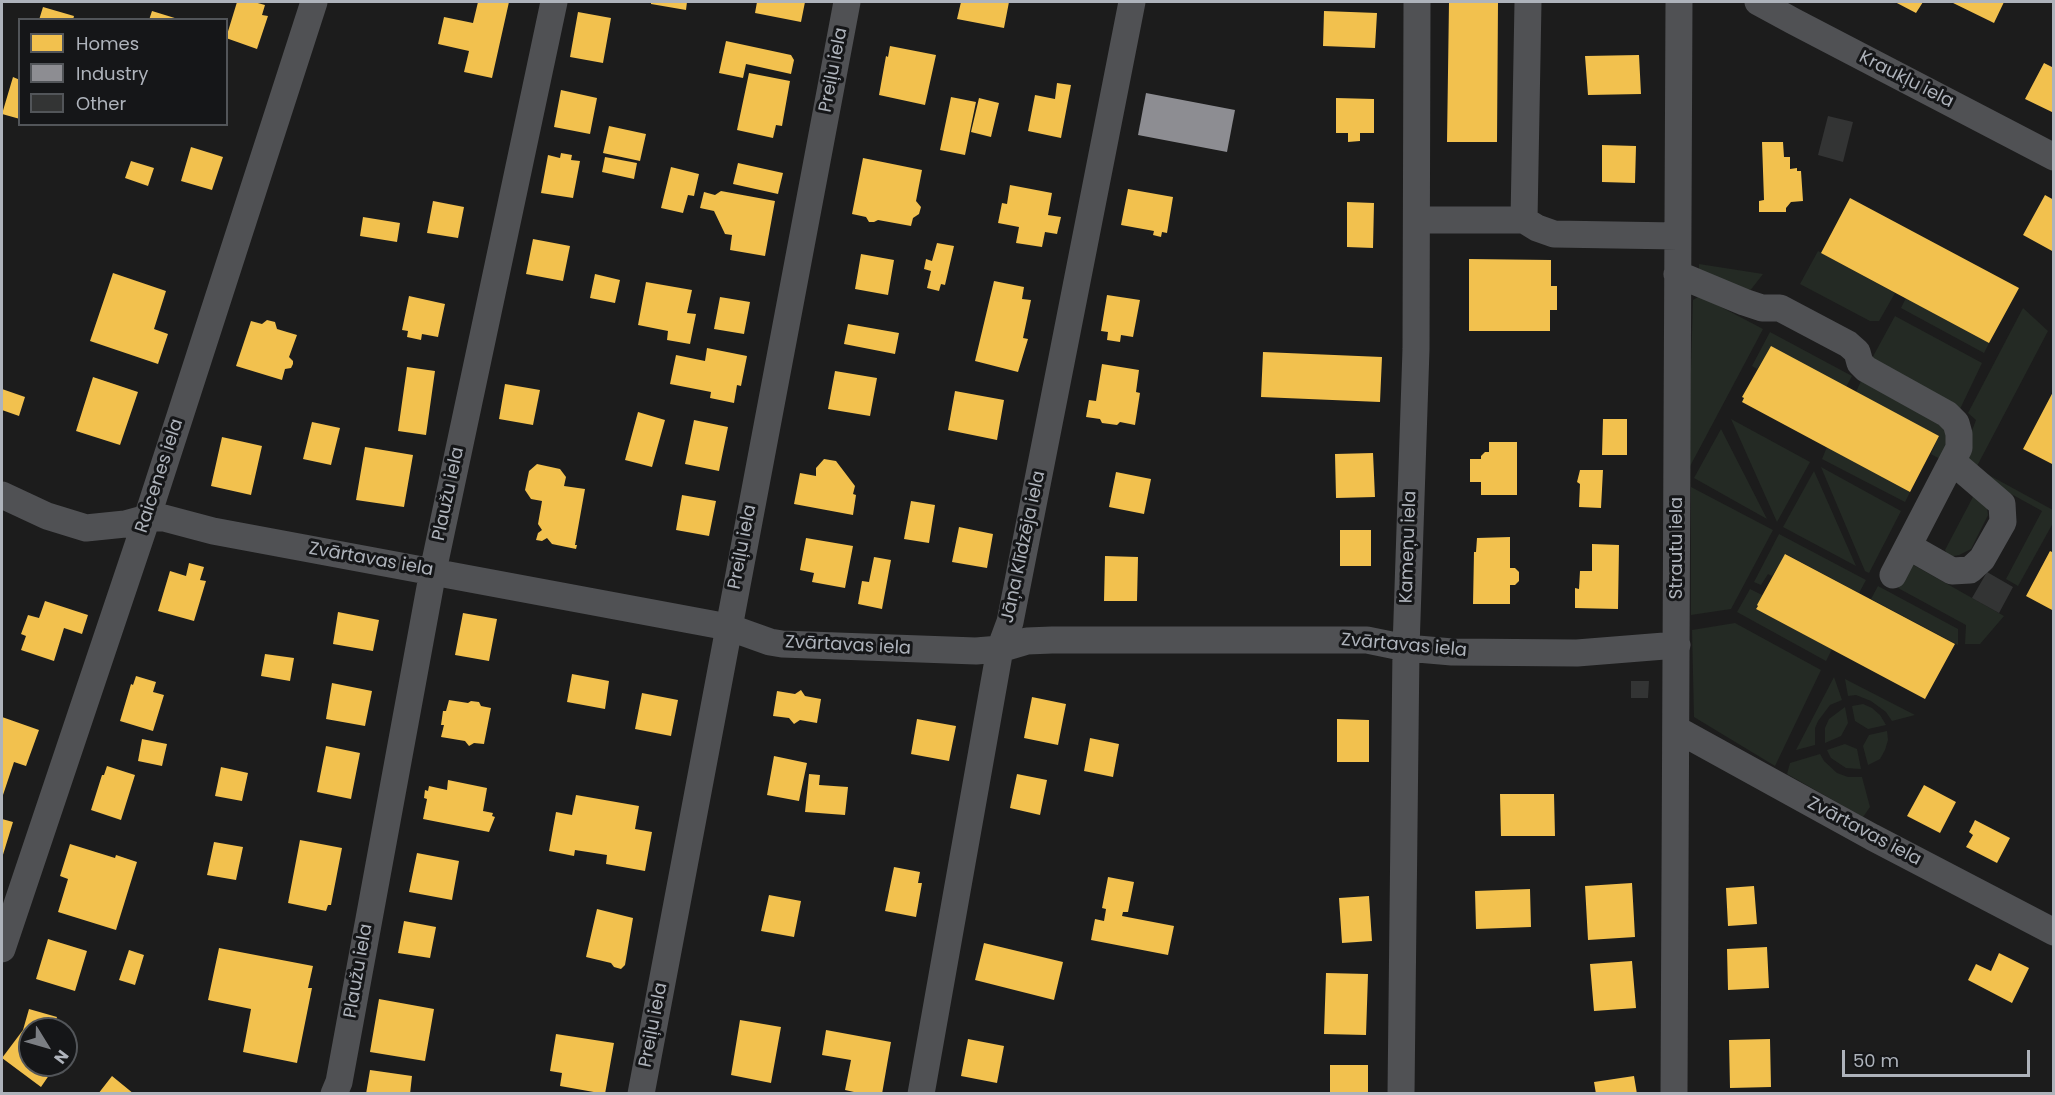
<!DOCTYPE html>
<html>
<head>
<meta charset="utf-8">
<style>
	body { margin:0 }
	#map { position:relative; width:2055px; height:1095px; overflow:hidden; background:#1c1c1c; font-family:Poppins,sans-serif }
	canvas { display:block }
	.frame { position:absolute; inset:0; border:3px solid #aeb3bb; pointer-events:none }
	.legend { position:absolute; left:18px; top:18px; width:210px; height:108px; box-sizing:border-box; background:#151618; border:2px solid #525559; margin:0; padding:8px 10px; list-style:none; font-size:18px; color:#aeb3bb }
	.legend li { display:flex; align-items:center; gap:12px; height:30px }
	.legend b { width:30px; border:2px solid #525559 }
	.north { position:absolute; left:18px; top:1017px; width:60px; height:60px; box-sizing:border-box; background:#151618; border:2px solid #525559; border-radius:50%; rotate:127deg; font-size:16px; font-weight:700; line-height:24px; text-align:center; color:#aeb3bb }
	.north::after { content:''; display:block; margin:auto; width:21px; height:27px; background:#7b7e83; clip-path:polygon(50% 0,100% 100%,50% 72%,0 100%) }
	.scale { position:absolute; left:1842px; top:1050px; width:188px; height:27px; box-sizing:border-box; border:3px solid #aeb3bb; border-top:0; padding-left:8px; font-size:18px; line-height:21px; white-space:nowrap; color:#aeb3bb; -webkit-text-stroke:4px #151618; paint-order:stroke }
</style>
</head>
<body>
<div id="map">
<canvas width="2055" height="1095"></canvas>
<div class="frame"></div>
<ul class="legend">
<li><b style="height:16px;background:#f2c14e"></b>Homes</li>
<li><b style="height:16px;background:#8d8d92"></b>Industry</li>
<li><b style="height:16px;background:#333434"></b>Other</li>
</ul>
<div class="north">N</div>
<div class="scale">50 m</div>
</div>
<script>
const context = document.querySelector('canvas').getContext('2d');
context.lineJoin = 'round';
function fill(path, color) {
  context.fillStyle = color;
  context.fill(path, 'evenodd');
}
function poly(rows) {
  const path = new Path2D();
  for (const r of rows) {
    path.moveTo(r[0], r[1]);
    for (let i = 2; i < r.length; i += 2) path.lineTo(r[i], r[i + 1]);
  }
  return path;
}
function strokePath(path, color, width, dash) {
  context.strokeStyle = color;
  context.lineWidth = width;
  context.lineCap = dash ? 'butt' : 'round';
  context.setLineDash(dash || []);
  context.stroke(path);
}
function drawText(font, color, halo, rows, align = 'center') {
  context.font = font + ' Poppins,sans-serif';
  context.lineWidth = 6;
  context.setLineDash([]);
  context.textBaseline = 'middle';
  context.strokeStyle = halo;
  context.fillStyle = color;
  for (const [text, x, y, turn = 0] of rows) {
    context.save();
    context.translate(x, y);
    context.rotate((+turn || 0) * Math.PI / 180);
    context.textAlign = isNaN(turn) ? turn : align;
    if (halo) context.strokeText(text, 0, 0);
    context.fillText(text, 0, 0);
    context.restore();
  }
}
const green = poly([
	[1818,251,1895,293,1879,321,1870,321,1800,284],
	[1699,264,1763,274,1749,292,1699,275],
	[1700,296,1763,329,1688,470,1693,300],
	[1906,298,1989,343,1984,353,1901,308],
	[2023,308,2048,331,1976,468,2053,510,2053,523,2018,586,2006,579,2042,511,1975,474,1965,449,1976,420,1968,413],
	[1895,316,1982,363,1960,409,1870,362],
	[1770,332,1852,376,1846,387,1769,351,1757,369,1752,366],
	[1861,381,1941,423,1946,432,1948,444,1940,459,1931,454,1939,436,1856,392],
	[1731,419,1810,462,1777,522],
	[1721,429,1767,519,1694,478],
	[1827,447,1910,492,1905,502,1822,459],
	[1821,467,1901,511,1869,573,1865,571],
	[1814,471,1856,566,1783,527],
	[1691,487,1773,530,1731,609,1691,615],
	[1974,495,1986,500,1988,515,1971,549,1959,555,1949,557,1945,550],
	[1779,534,1866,580,1859,593,1786,554,1772,576,1768,574,1761,585,1754,582],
	[1910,563,2004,616,1980,644,1965,644,1966,625,1898,588],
	[1878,586,1958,629,1958,645,1871,599],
	[1750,589,1762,595,1756,609,1832,649,1826,661,1737,612],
	[1735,623,1821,670,1775,766,1694,717,1692,630],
	[1834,677,1842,700,1830,705,1818,721,1815,728,1815,745,1796,750],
	[1845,679,1915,715,1892,721,1886,712,1871,701,1856,695,1848,696],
	[1863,704,1872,708,1880,715,1886,725,1868,729,1855,721,1852,706],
	[1845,707,1848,723,1841,736,1825,743,1825,728,1829,719],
	[1887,731,1888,740,1885,750,1880,759,1868,765,1863,746,1869,735],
	[1845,744,1857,749,1861,769,1846,768,1831,758,1827,750],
	[1820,754,1824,761,1837,773,1848,777,1862,777,1870,807,1863,817,1787,774,1790,763]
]);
const homes = poly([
	[237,2,254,2,265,5,262,15,268,16,257,49,226,38],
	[478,2,509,2,492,78,464,72,469,51,438,44,444,17,473,23],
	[651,2,687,2,686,10,651,4],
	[757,2,805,2,801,22,755,13],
	[961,2,1009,2,1004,28,957,19],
	[1449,2,1498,2,1497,142,1447,142],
	[1895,2,1923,2,1916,13],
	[1951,2,2004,2,1994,23],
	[43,7,74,16,73,20,39,20],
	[152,11,178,19,178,20,149,20],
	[1324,11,1377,13,1375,48,1323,46],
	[578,12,611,18,603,63,570,57],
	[726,41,791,55,794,60,791,74,746,64,743,78,719,73],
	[890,46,936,55,925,105,879,95,886,56,888,57],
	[1639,55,1641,94,1588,95,1585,56],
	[2044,63,2054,68,2054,113,2025,99],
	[749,73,790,81,782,126,776,125,773,138,737,130],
	[13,77,20,80,20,119,2,114],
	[1057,83,1071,85,1061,138,1028,131,1035,95,1055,99],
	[561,90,597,98,590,134,554,127],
	[951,97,976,102,965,155,940,150],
	[979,98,999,103,991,137,971,132],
	[1336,98,1374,99,1374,133,1360,133,1360,141,1348,142,1348,133,1336,133],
	[609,126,646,134,640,161,603,153],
	[1762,142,1783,142,1784,157,1790,157,1790,169,1797,168,1797,171,1801,171,1803,201,1791,202,1786,208,1786,212,1759,212,1759,201,1764,200],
	[1602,145,1636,146,1635,183,1602,182],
	[191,147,223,157,212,190,181,181],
	[561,153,572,155,571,160,580,161,573,198,541,193,548,155,560,158],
	[605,157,637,163,634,179,602,172],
	[863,158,922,170,916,201,921,207,919,214,913,218,911,226,878,220,874,222,869,222,866,217,852,214],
	[131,161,154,168,148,186,125,178],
	[738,163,783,173,778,194,733,184],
	[671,167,699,174,694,196,688,195,683,213,661,208],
	[1010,185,1052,193,1048,215,1061,217,1057,234,1045,232,1042,247,1016,243,1019,227,998,223,1002,203,1007,204],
	[1128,189,1173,197,1167,233,1162,232,1161,237,1153,235,1154,231,1121,225],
	[721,191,775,201,765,256,730,250,732,235,725,234,714,211,700,208,704,192,715,195],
	[2045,195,2054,200,2054,252,2023,235],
	[1850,198,2019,288,1989,343,1821,253],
	[433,201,464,207,458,238,427,233],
	[1347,202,1374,203,1373,248,1347,247],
	[363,217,400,223,397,242,360,236],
	[533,239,570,246,563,281,526,274],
	[937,243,954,246,945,285,941,284,939,291,927,288,931,271,924,269,926,259,932,261],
	[861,254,894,260,888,295,855,289],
	[1469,259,1551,260,1551,286,1557,286,1557,310,1550,310,1550,331,1469,331],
	[113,273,166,291,154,329,168,334,158,364,90,341],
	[595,274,620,280,615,303,590,298],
	[994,281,1024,287,1022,299,1031,300,1023,338,1028,339,1018,372,975,361],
	[646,282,692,290,687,313,696,314,690,344,667,340,668,331,638,325],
	[1107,295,1140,300,1133,337,1121,335,1120,342,1107,340,1108,332,1101,331],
	[409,296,445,304,438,337,422,334,421,340,407,337,408,331,402,330],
	[720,297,750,302,744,334,714,329],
	[267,320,275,322,277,329,297,335,289,357,293,361,293,364,291,368,285,369,282,380,236,366,251,321,262,324],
	[848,324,899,333,895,354,844,344],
	[1771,346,1939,436,1910,492,1742,402,1744,398,1742,397],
	[707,348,747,356,741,386,737,385,734,403,710,398,711,392,670,384,676,355,705,361],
	[1263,352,1382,357,1380,402,1261,397],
	[1102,364,1139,370,1136,392,1140,393,1135,425,1120,422,1117,425,1102,423,1100,419,1086,417,1089,400,1096,401],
	[407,367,435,371,426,435,398,431],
	[835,371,877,378,870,416,828,409],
	[93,377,138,392,120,445,76,431],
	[505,384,540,390,533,425,499,419],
	[2,389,25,397,19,416,2,410],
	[2054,390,2054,465,2023,449],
	[955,391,1004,400,997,440,948,430],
	[638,412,665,420,652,467,625,460],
	[1603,419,1627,419,1627,455,1602,455],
	[694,420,728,427,719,471,685,464],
	[312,422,340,428,331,465,303,459],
	[222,437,262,446,251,495,211,486],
	[1489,442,1517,442,1517,495,1481,495,1481,482,1470,482,1470,459,1481,459,1481,456,1485,452,1489,452],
	[365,447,413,455,404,507,356,500],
	[1373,453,1375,497,1336,498,1335,454],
	[824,459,836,461,855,486,853,494,856,495,853,515,794,504,800,473,816,476,816,468],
	[537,464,560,469,566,477,564,486,585,489,575,545,577,545,576,549,552,544,547,538,542,541,536,540,538,533,542,530,538,524,542,501,531,499,525,490,529,471],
	[1580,470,1603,470,1601,508,1579,507,1580,484,1577,482],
	[1116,472,1151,479,1144,514,1109,507],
	[682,495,716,501,709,536,676,530],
	[911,501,935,505,929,543,904,539],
	[959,527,993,534,987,568,952,562],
	[1340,530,1371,530,1371,566,1340,566],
	[1510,537,1510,568,1515,568,1519,572,1519,581,1515,585,1510,585,1510,604,1473,604,1474,552,1476,552,1477,538],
	[806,538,853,546,845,588,812,582,814,573,800,570],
	[1592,544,1619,545,1618,609,1575,608,1575,588,1579,589,1580,571,1592,571],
	[2050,551,2054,553,2054,611,2026,596],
	[1785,554,1955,644,1925,699,1756,609,1758,606,1757,605],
	[1105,556,1138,557,1137,601,1104,601],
	[874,557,891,560,882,609,858,604,862,581,869,582],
	[189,563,204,567,200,580,206,581,194,621,158,611,170,571,186,576],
	[45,601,88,615,82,634,64,628,54,661,21,650,26,636,21,634,28,615,39,618],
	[338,612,379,620,373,651,333,644],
	[463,613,497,619,489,661,455,655],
	[265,654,294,658,290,681,261,676],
	[572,674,609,681,605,709,567,702],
	[136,676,156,682,153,692,164,695,153,731,120,721,131,684,133,685],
	[332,683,372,691,365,726,326,719],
	[801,690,805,696,821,699,817,723,800,720,794,724,789,718,773,716,777,691,795,694],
	[642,693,678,700,671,736,635,729],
	[1032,697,1066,704,1058,745,1024,738],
	[449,700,468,703,471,701,479,702,481,706,491,708,484,744,474,743,469,746,465,741,441,737,444,725,441,725,443,711,446,711],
	[2,717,39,730,26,766,14,762,2,798],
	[917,719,956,726,949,761,911,754],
	[1337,719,1369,720,1369,762,1337,762],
	[1090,738,1119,744,1113,777,1084,771],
	[142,739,167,744,162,766,138,761],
	[326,746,360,753,351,799,317,792],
	[774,756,807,763,799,801,767,795],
	[107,766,135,775,121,820,91,810,102,775,104,775],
	[221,767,248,773,242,801,215,796],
	[809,774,820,775,819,785,848,787,845,815,805,812],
	[1017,774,1047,780,1040,815,1010,808],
	[448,780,487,788,483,811,493,813,492,816,495,817,489,832,423,819,427,799,424,798,425,790,428,791,429,786,447,790],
	[1924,785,1956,802,1940,833,1907,816],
	[1500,794,1554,794,1555,836,1501,836],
	[576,795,639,806,635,829,652,832,645,871,606,864,607,855,575,850,574,856,549,851,556,812,572,815],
	[2,819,13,822,2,858],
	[1975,820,2010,838,1997,863,1966,847,1973,835,1969,832],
	[300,840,342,848,331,905,328,905,326,911,288,903],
	[214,842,243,847,236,880,207,875],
	[70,844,115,858,116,855,137,862,116,930,58,912,68,879,60,876],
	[417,853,459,861,452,900,409,892],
	[894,867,920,872,918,883,922,883,916,917,885,911],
	[1108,877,1134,882,1128,912,1123,912,1122,916,1174,926,1168,955,1091,940,1095,919,1104,921,1106,909,1102,908],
	[1632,883,1635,937,1588,940,1585,886],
	[1754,886,1757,924,1728,926,1726,888],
	[1530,889,1531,927,1476,929,1475,891],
	[769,895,801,901,794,937,761,931],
	[1369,896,1372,941,1342,943,1339,898],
	[597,909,633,918,625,965,621,969,614,967,611,963,586,957],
	[404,921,436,927,430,958,398,953],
	[48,939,87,951,75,991,36,979],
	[984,943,1063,962,1054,1000,975,980],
	[1767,947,1769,988,1728,990,1727,949],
	[219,948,313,966,308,988,312,988,297,1063,243,1052,251,1009,208,1000],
	[129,950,144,955,135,985,119,980],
	[1999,953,2029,968,2012,1003,1968,980,1976,964,1991,971],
	[1632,961,1636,1008,1594,1011,1590,964],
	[1326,973,1368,974,1366,1035,1324,1034],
	[379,999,434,1009,425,1061,370,1052],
	[29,1009,57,1017,53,1029,30,1029,30,1065,56,1065,41,1087,2,1058,23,1030],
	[740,1020,781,1027,771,1083,731,1075],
	[826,1030,891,1042,882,1094,863,1094,845,1090,851,1060,822,1055],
	[556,1034,614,1043,605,1094,560,1086,562,1073,550,1071],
	[968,1039,1004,1046,997,1083,961,1076],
	[1770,1039,1771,1087,1730,1088,1729,1040],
	[1330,1065,1368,1065,1368,1094,1330,1094],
	[370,1070,412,1076,410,1094,366,1094],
	[112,1076,134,1094,98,1094],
	[1634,1076,1637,1094,1596,1094,1594,1082]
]);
const industry = poly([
	[1146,93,1235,110,1227,152,1138,135]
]);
const building = poly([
	[1828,116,1853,122,1843,162,1818,155],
	[1987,572,2013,587,1999,613,1972,598],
	[1631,681,1649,681,1648,698,1631,698]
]);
const street = poly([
	[1758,2,1793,21,2054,157],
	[1417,220,1524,220,1537,228,1554,234,1677,236],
	[1524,220,1528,2],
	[1677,274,1744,302,1762,308,1780,308,1848,344,1857,352,1860,363,1866,369,1947,414,1956,423,1959,434,1959,448,1893,575],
	[2,495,47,516,86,528,125,524,147,518,164,518,213,531,728,627,770,642,782,644,976,651,1000,649,1027,641,1052,640,1367,640,1406,648,1452,652,1577,653,1677,645],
	[1908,546,1952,571,1970,570,1982,559,2003,522,2002,504,1953,462],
	[1676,729,1872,837,2054,932],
	[2,949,147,518,314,2],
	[334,1094,339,1082,433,571,554,2],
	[641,1094,847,2],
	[921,1094,1000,649,1010,622,1132,2],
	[1401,1094,1406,648,1416,349,1417,2],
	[1674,1094,1679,2]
]);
const streetNames = [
	["Preiļu iela",834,70,-79],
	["Kraukļu iela",1906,80,27],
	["Raicenes iela",160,476,-72],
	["Plaužu iela",449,494,-78],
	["Preiļu iela",743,547,-79],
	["Jāņa Klīdzēja iela",1024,547,-78],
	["Kameņu iela",1409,547,-88],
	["Strautu iela",1677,548,-90],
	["Zvārtavas iela",371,560,10],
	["Zvārtavas iela",848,646,3],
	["Zvārtavas iela",1404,646,5],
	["Zvārtavas iela",1864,832,28],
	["Plaužu iela",359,971,-80],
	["Preiļu iela",654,1025,-79]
];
fill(green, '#242a24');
fill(homes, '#f2c14e');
fill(industry, '#8d8d92');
fill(building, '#333434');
strokePath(street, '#505154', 27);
drawText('18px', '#aeb3bb', '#151618', streetNames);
</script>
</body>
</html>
